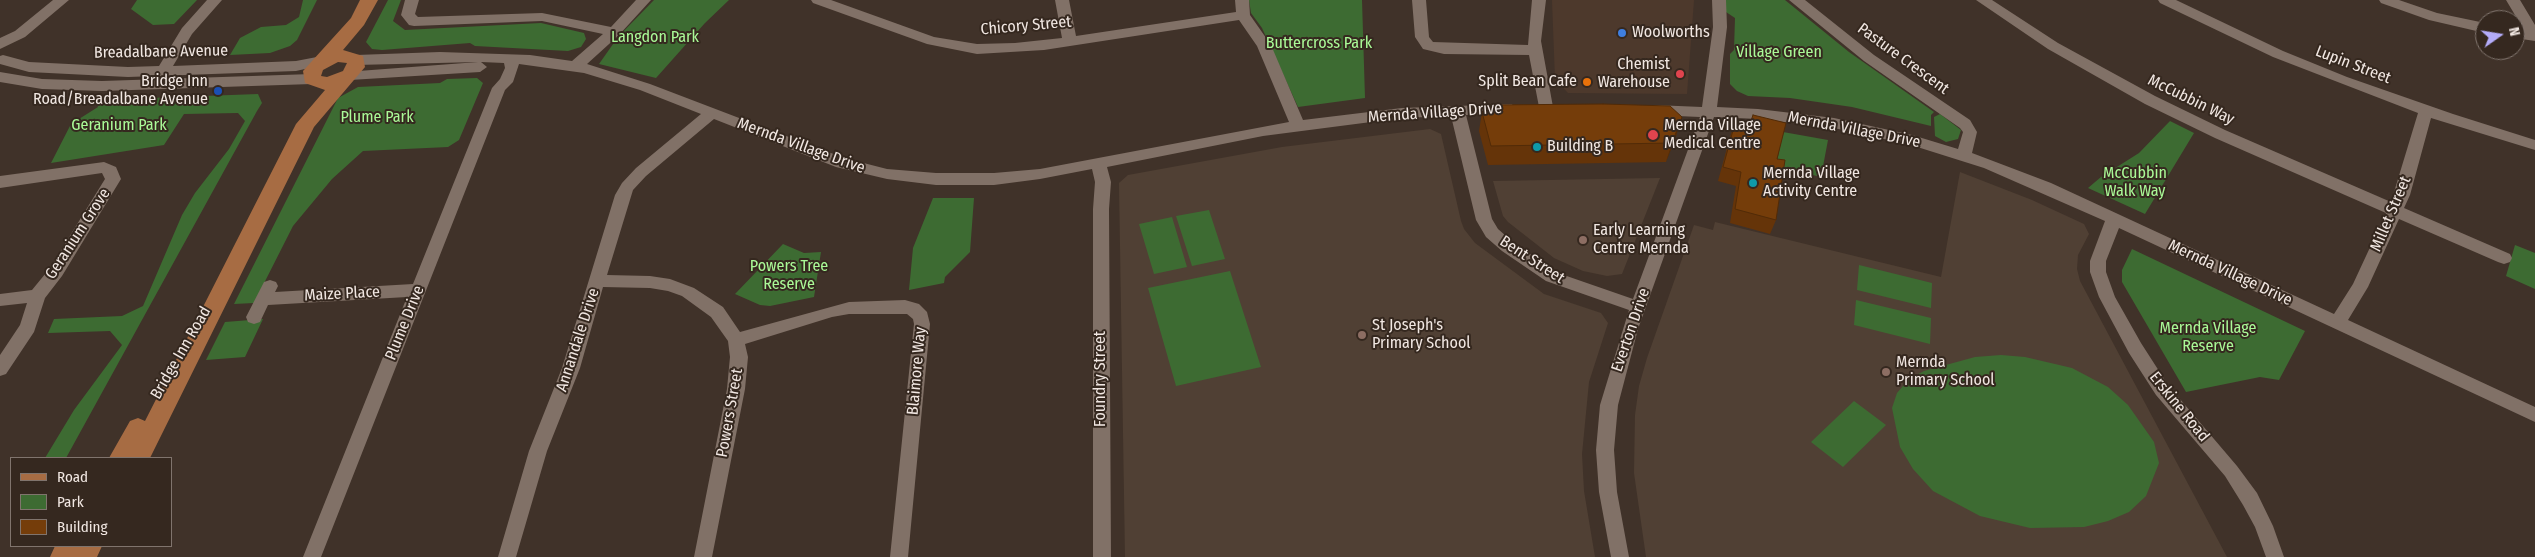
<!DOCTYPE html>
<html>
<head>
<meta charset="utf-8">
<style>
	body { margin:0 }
	#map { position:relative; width:2535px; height:557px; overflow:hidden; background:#403229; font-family:"Fira Sans Condensed",sans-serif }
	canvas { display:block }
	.legend { position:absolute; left:10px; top:457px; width:162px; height:90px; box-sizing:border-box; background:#35281f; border:1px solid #80746d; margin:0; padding:6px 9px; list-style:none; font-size:15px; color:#f1e7e2 }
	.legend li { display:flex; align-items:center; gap:10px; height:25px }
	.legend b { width:25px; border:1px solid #80746d }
	.north { position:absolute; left:2475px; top:10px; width:50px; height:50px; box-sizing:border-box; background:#35281f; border:1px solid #80746d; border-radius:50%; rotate:77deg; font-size:14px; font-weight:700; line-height:20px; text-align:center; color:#f1e7e2 }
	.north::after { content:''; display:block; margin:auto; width:18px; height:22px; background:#b4acf9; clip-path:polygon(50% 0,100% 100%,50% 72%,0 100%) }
</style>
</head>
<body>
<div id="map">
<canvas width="2535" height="557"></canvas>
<ul class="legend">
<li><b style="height:6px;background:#a76c43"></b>Road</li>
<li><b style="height:14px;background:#3d6b32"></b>Park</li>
<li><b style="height:14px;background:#753d0a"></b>Building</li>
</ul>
<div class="north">N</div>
</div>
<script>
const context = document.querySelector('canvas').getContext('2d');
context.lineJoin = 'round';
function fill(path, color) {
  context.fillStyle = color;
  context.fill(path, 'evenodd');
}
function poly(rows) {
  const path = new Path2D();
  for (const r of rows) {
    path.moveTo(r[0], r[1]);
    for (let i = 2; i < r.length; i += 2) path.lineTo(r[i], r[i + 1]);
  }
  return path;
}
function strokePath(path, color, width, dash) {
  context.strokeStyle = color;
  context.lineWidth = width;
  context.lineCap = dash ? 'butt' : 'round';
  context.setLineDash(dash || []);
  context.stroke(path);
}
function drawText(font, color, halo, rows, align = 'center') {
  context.font = font + ' "Fira Sans Condensed",sans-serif';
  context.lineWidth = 4;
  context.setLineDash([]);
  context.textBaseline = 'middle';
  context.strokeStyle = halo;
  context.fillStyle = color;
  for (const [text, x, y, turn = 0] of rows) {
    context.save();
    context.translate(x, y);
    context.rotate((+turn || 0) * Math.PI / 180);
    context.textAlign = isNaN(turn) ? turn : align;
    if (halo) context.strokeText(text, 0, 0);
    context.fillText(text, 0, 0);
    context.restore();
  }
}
const built = poly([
	[1552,0,1694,0,1687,94,1568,93,1555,79]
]);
const education = poly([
	[1430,129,1441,134,1461,221,1464,229,1475,243,1544,294,1601,313,1608,323,1589,382,1582,454,1584,491,1595,557,1125,557,1119,183,1128,175,1282,147],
	[1960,172,2032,200,2084,224,2089,234,2078,255,2077,269,2080,281,2227,557,1646,557,1634,473,1635,415,1639,386,1647,358,1694,225,1713,230,1715,222,1941,277],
	[1660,178,1622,274,1607,276,1583,271,1554,258,1508,222,1503,216,1493,181]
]);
const green = poly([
	[137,0,197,0,174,24,153,25,131,9],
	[303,0,317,0,297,40,290,46,270,53,230,55,240,38,261,27,286,25,299,17],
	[388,0,401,0,393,21,405,30,541,23,584,33,586,39,581,47,568,51,475,46,470,43,382,50,372,49,366,42],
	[654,0,729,0,705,23,656,78,599,64,618,37],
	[1249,0,1362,0,1365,98,1298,107,1262,28,1251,13],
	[1725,0,1785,0,1849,52,1934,112,1931,115,1931,126,1852,107,1790,98,1748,96,1737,91,1730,84,1730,54,1734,50,1735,18,1726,12],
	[477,78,483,83,459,140,448,147,363,151,332,179,293,226,254,303,234,304,338,98,358,87,440,83,447,79],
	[258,94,262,103,257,111,66,458,45,458,74,410,122,345,110,331,48,333,54,319,122,316,143,306,182,215,195,193,229,149,245,121,238,113,184,114,164,145,51,163,71,124,98,107,96,100],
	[1940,114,1961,130,1958,139,1946,142,1935,136,1934,117],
	[2170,121,2194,133,2145,214,2088,188,2101,177,2139,153],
	[1783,132,1828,140,1821,177,1776,166],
	[933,198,974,198,970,252,945,277,944,283,909,290,913,248],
	[1209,210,1225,259,1192,266,1176,216],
	[1172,217,1187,267,1154,274,1139,224],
	[783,244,804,253,821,252,814,297,770,306,760,305,735,294],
	[2515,245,2535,253,2535,289,2506,276],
	[2132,249,2305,331,2279,380,2260,377,2186,392,2122,282,2122,270],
	[1859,265,1932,283,1931,308,1857,290],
	[1230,271,1261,367,1176,386,1148,288],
	[1856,300,1931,318,1930,344,1854,325],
	[263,319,245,357,206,360,225,322],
	[2001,355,2025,357,2072,368,2108,387,2128,405,2154,442,2159,463,2146,496,2129,512,2108,521,2084,527,2030,528,1980,516,1933,491,1913,469,1900,447,1892,408,1897,393,1909,379,1924,371,1975,357],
	[1854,401,1886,425,1843,467,1811,442]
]);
const minor = poly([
	[53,0,69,0,25,37,0,49,0,38,15,31,53,0],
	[207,0,222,0,192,34,173,66,296,61,322,56,329,61,327,64,296,71,128,77,29,72,0,64,0,56,3,55,29,62,128,67,159,66,182,28,207,0],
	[405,0,419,0,415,14,418,17,542,13,611,27,636,0,651,0,619,35,587,64,650,84,844,158,887,169,936,173,994,173,1040,169,1289,122,1257,46,1239,20,1044,50,977,54,927,44,813,3,811,0,831,0,934,37,977,44,1015,43,1062,38,1055,0,1069,0,1076,36,1236,12,1235,0,1249,0,1250,15,1271,45,1303,120,1402,108,1512,104,1514,108,1512,112,1507,113,1466,115,1492,219,1498,229,1514,243,1558,273,1633,299,1700,117,1654,115,1647,110,1654,105,1702,107,1713,27,1712,0,1726,0,1727,27,1717,107,1758,109,1834,118,1912,135,1958,149,1963,132,1960,128,1864,61,1789,0,1805,0,1874,55,1970,120,1977,132,1972,153,2051,183,2334,314,2353,284,2386,213,2215,138,2145,104,2048,49,1976,0,1992,0,2058,43,2155,96,2225,130,2391,202,2418,113,2273,57,2160,3,2158,0,2176,0,2283,51,2347,77,2453,114,2535,140,2535,150,2431,118,2410,195,2404,208,2510,254,2512,258,2510,262,2504,264,2498,262,2399,219,2368,287,2348,320,2535,407,2535,422,2119,228,2106,261,2106,272,2115,297,2141,343,2168,385,2237,466,2257,493,2273,526,2284,557,2266,557,2255,527,2243,505,2225,476,2156,395,2129,353,2099,297,2090,272,2090,261,2105,221,1984,168,1911,145,1834,128,1758,119,1714,117,1638,329,1618,405,1614,450,1617,492,1629,557,1611,557,1599,492,1596,450,1600,405,1629,310,1546,281,1502,251,1486,237,1476,220,1451,116,1402,118,1263,136,1107,167,1111,182,1109,209,1111,557,1093,557,1093,209,1095,182,1092,169,1040,179,994,185,936,185,887,179,836,167,714,119,646,176,633,190,607,275,650,276,670,279,694,288,723,307,740,332,849,302,905,300,919,304,927,312,930,324,908,557,890,557,914,324,913,319,907,314,849,314,832,317,745,344,748,357,745,389,712,557,694,557,727,389,730,357,728,341,711,317,682,296,668,291,650,288,603,287,580,368,547,451,516,557,498,557,529,451,562,368,615,195,622,183,636,168,701,114,640,90,584,73,519,64,513,82,505,90,321,557,303,557,407,297,268,305,260,322,254,324,248,322,246,317,264,282,270,280,276,282,278,286,275,292,413,284,492,88,500,79,505,68,504,63,481,62,487,67,480,72,350,80,343,75,345,72,478,62,356,65,349,60,356,55,440,52,530,55,572,61,603,34,542,21,414,26,409,25,401,15,405,0],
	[1412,0,1426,0,1429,37,1433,42,1528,45,1532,0,1546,0,1541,41,1553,107,1551,111,1546,112,1539,107,1529,55,1444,54,1423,49,1415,37,1412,0],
	[2379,0,2399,0,2437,13,2485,23,2485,33,2429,20,2381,3,2379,0],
	[2506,0,2520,0,2535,25,2535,41,2515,38,2515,28,2524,30,2506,0],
	[0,72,42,79,102,81,312,74,319,79,312,84,102,91,42,89,0,82,0,72],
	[104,162,116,167,121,179,62,276,45,298,34,332,6,374,0,376,0,355,20,325,27,303,0,306,0,294,32,290,50,268,105,179,102,173,0,188,0,176,104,162]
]);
const major = poly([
	[360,0,378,0,364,25,343,50,363,56,365,67,314,127,150,458,109,458,130,421,138,418,145,421,296,124,325,90,305,83,303,71,351,18,360,0],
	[338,62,347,63,343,71,327,77,321,76,323,70,338,62],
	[55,546,102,546,97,557,50,557,55,546]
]);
const wall = poly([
	[1482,112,1682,117,1676,136,1666,162,1488,165,1479,131],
	[1735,123,1777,159,1776,220,1770,234,1730,223,1736,186,1718,181,1730,137]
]);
const shadedWall = poly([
	[1682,117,1676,136,1666,162,1672,143]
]);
const building = poly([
	[1603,104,1670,106,1682,117,1672,143,1491,146,1482,112,1490,105,1603,104],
	[1753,115,1786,123,1777,159,1785,160,1776,220,1735,209,1741,172,1723,167,1735,123,1749,127,1753,115]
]);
const markers = [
	[1622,33,5,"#3f7fe0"],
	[1680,74,5,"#e0444e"],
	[1587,82,5,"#e8710a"],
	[218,91,5,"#1a4fb4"],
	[1653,135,6,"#e0444e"],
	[1537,147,5,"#0f9aa8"],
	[1753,183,5,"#0f9aa8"],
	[1583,240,5,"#8d6e63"],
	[1362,335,5,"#8d6e63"],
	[1886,372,5,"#8d6e63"]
];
const streetNames = [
	["Chicory Street",1026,26,-5],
	["Breadalbane Avenue",161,52,-1],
	["Pasture Crescent",1903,59,36],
	["Lupin Street",2353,65,21],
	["McCubbin Way",2191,100,26],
	["Mernda Village Drive",1435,113,-4],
	["Mernda Village Drive",1854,130,11],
	["Mernda Village Drive",801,146,20],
	["Millet Street",2391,214,-67],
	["Geranium Grove",78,234,-57],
	["Bent Street",1532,260,33],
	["Mernda Village Drive",2230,273,25],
	["Maize Place",342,294,-3],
	["Plume Drive",405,323,-68],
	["Everton Drive",1631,330,-71],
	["Annandale Drive",578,340,-72],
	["Bridge Inn Road",181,353,-60],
	["Blaimore Way",917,371,-85],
	["Foundry Street",1101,379,-90],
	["Erskine Road",2179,407,51],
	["Powers Street",730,413,-80]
];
const poiNames = [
	["Woolworths",1632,33],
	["Chemist",1670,65,"right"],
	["Warehouse",1670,83,"right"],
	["Bridge Inn",208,82,"right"],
	["Road/Breadalbane Avenue",208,100,"right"],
	["Split Bean Cafe",1577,82,"right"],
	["Mernda Village",1664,126],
	["Medical Centre",1664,144],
	["Building B",1547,147],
	["Mernda Village",1763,174],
	["Activity Centre",1763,192],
	["Early Learning",1593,231],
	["Centre Mernda",1593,249],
	["St Joseph's",1372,326],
	["Primary School",1372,344],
	["Mernda",1896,363],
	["Primary School",1896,381]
];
const parkNames = [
	["Langdon Park",655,38],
	["Buttercross Park",1319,44],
	["Village Green",1779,53],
	["Plume Park",377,118],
	["Geranium Park",119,126],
	["McCubbin",2135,174],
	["Walk Way",2135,192],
	["Powers Tree",789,267],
	["Reserve",789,285],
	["Mernda Village",2208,329],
	["Reserve",2208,347]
];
fill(built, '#4d392c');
fill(education, '#504034');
fill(green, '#3d6b32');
fill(minor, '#817167');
fill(major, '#a76c43');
fill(wall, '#653409');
fill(shadedWall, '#522b07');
fill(building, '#753d0a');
strokePath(building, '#522b07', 1);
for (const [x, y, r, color] of markers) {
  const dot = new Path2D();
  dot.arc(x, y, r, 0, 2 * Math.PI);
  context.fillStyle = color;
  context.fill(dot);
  strokePath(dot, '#35281f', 2);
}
drawText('16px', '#f1e7e2', '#35281f', streetNames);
drawText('16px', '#f1e7e2', '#35281f', poiNames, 'left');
drawText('16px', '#aafa97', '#35281f', parkNames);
</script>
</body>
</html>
